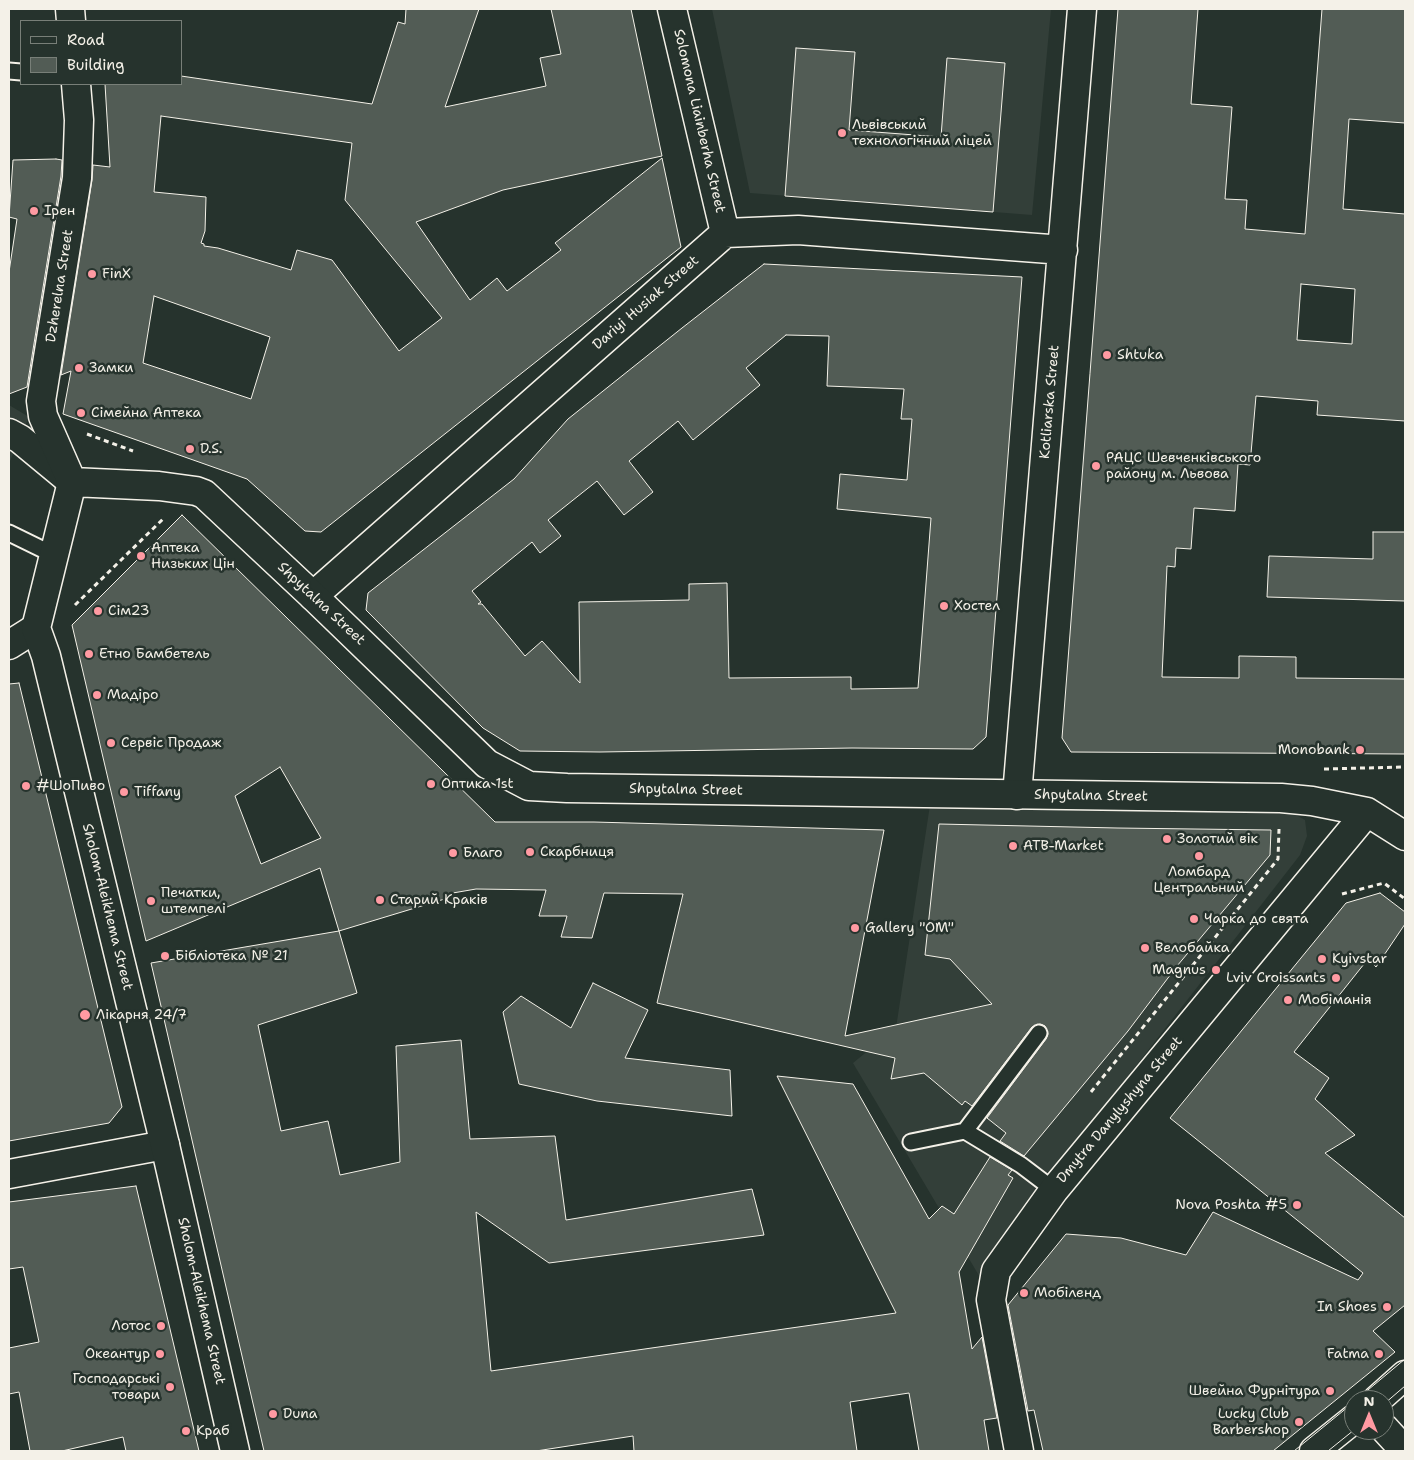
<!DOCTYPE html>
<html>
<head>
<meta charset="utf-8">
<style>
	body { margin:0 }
	#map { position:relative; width:1414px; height:1460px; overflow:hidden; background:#26332d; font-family:"Shantell Sans",sans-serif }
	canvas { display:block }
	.frame { position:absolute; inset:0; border:10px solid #f4f1e8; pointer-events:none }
	.legend { position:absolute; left:20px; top:20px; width:162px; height:65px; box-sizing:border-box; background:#26332d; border:1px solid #787f78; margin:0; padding:6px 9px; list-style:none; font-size:15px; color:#f4f1e8 }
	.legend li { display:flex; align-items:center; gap:10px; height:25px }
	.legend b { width:25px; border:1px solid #787f78 }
	.north { position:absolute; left:1344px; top:1390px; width:50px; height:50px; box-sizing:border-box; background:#26332d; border:1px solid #787f78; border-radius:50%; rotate:0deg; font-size:14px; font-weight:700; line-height:20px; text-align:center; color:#f4f1e8 }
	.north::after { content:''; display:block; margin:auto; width:18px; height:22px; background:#ff9aa2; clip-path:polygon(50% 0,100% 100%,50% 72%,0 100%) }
</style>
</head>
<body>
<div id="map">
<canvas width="1414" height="1460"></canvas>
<div class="frame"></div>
<ul class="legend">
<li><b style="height:6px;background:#26332d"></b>Road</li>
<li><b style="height:14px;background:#525c55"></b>Building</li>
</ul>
<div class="north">N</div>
</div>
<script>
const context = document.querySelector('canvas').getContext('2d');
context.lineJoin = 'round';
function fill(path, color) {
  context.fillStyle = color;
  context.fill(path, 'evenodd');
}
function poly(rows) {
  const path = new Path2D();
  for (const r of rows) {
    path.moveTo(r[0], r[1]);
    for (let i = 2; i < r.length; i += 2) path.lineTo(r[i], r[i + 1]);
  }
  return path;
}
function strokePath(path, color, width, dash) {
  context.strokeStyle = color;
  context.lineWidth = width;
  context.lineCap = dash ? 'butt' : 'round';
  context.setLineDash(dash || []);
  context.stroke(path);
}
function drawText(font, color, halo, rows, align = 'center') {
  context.font = font + ' "Shantell Sans",sans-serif';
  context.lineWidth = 5;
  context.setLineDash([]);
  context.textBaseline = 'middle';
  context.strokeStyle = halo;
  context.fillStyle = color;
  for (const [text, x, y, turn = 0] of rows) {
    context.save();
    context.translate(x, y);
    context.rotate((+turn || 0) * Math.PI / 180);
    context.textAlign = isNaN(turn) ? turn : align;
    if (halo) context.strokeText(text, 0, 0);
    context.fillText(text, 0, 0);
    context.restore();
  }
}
const built = poly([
	[712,9,1051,9,1032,215,750,193],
	[9,405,29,417,10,461,9,461],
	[930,805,1290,812,1305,820,1307,836,1300,855,985,1260,981,1279,853,1063,896,1028]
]);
const building = poly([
	[406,9,479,9,445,107,546,86,540,58,561,54,551,9,631,9,662,156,503,190,416,222,470,300,497,278,507,291,561,250,555,243,662,158,681,247,321,532,305,531,247,479,63,414,71,371,61,375,92,180,93,165,110,167,105,84,181,84,181,76,372,104,398,22,405,24,406,9],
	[161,116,352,143,345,200,442,318,399,351,332,260,297,250,291,270,218,248,204,246,204,244,201,243,205,231,206,197,154,192,161,116],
	[154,296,270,337,251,399,143,363,154,296],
	[1118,9,1198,9,1191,104,1232,107,1225,199,1247,200,1245,229,1305,234,1322,9,1405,9,1405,123,1349,119,1343,209,1405,214,1405,421,1317,415,1318,401,1256,396,1250,465,1238,464,1235,511,1194,508,1191,549,1176,548,1175,567,1167,566,1162,677,1239,678,1239,656,1296,657,1296,678,1405,679,1405,754,1071,752,1062,738,1118,9],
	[1301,284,1355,289,1352,344,1297,340,1301,284],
	[796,48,855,52,849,130,941,137,947,58,1005,63,993,212,785,196,796,48],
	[56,159,62,160,61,176,27,387,9,394,9,272,17,219,9,217,13,160,56,159],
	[764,264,1022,277,986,737,973,749,852,748,600,752,520,751,483,728,366,610,368,593,514,479,568,419,682,328,764,264],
	[786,335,829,336,827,386,904,389,901,419,912,419,907,480,840,474,837,509,931,518,918,688,851,689,851,677,729,678,727,583,689,584,689,600,579,602,580,683,542,641,525,656,482,604,478,604,481,602,472,591,532,542,540,553,561,536,548,520,597,481,624,515,653,492,629,461,678,421,693,440,760,385,746,368,786,335],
	[182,515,495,822,594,822,884,830,845,1036,992,1004,950,959,925,955,939,824,1117,828,1271,830,1270,855,1177,966,1128,1031,1024,1156,1000,1141,1006,1133,987,1118,1046,1039,1048,1034,1045,1026,1040,1024,1032,1027,972,1106,965,1101,962,1105,924,1073,891,1079,895,1058,657,1003,683,894,604,893,592,938,561,937,567,916,539,916,546,890,476,889,447,894,448,898,339,931,320,868,146,941,72,625,182,515],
	[280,767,321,838,261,864,235,796,280,767],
	[1373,532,1405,532,1405,601,1267,597,1269,556,1373,559,1373,532],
	[19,683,122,1107,109,1123,9,1141,9,684,19,683],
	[1380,893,1405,912,1405,924,1376,967,1368,959,1294,1052,1329,1078,1315,1099,1355,1135,1325,1153,1405,1218,1405,1305,1373,1331,1395,1352,1273,1451,1043,1451,1034,1410,1028,1411,1008,1305,1066,1234,1121,1238,1186,1255,1213,1212,1358,1280,1363,1273,1170,1118,1346,903,1380,893],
	[339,931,357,993,258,1025,281,1131,328,1121,340,1175,400,1162,396,1046,461,1040,470,1139,555,1136,566,1220,752,1189,764,1235,549,1263,476,1212,491,1371,896,1313,777,1076,853,1084,929,1219,942,1206,954,1214,990,1157,1012,1170,1008,1175,1013,1178,959,1272,972,1349,982,1337,997,1418,984,1420,989,1451,919,1451,909,1393,850,1402,857,1451,634,1451,633,1436,536,1451,264,1451,151,963,339,931],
	[593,983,648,1010,625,1058,730,1070,732,1116,597,1101,519,1084,503,1012,521,996,571,1028,593,983],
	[136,1186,199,1451,126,1451,123,1437,62,1451,30,1451,19,1392,9,1394,9,1348,39,1342,23,1267,9,1269,9,1202,136,1186]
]);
const path = poly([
	[87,434,133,451],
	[75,605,164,518],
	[1324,769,1405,767],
	[1342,894,1384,883,1405,899],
	[1091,1092,1278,859,1279,829]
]);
const service = poly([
	[9,71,21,72],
	[9,533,54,555],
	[965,1131,1039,1033],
	[911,1142,965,1131,1021,1165,1054,1190]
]);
const minor = poly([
	[672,9,725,233],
	[9,433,20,439,72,482],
	[313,596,725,233,798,230,1063,250],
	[9,645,36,628],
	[1017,795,1082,9],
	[9,1174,165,1145],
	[1384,1428,1405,1451]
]);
const tertiary = poly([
	[70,9,71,21],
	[72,482,159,486,196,491,204,494,313,596,487,764,529,786,567,788,1281,798,1312,801,1367,812,1405,836],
	[72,482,36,628,46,656,165,1145,235,1451],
	[72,482,43,416,41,401,77,178,79,120,76,84],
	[1019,1451,991,1300,996,1271,1054,1190,1367,812]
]);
const primary = poly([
	[1377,1400,1405,1375],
	[1314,1451,1354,1419]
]);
const tram = poly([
	[1356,1400,1405,1359],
	[1384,1404,1405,1386],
	[1294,1451,1354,1402],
	[1328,1451,1354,1430]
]);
const markers = [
	[842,133,5,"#ff9aa2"],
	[34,211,5,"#ff9aa2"],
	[92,274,5,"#ff9aa2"],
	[1107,355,5,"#ff9aa2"],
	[79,368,5,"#ff9aa2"],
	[81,413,5,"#ff9aa2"],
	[190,449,5,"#ff9aa2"],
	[1096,466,5,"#ff9aa2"],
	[141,556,5,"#ff9aa2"],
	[944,606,5,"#ff9aa2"],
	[98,611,5,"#ff9aa2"],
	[89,654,5,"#ff9aa2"],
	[97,695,5,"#ff9aa2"],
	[111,743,5,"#ff9aa2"],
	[1360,750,5,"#ff9aa2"],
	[431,784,5,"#ff9aa2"],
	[26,786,5,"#ff9aa2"],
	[124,792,5,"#ff9aa2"],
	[1167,839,5,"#ff9aa2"],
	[1013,846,5,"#ff9aa2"],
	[530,852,5,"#ff9aa2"],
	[453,853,5,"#ff9aa2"],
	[1199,856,5,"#ff9aa2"],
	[380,900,5,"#ff9aa2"],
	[151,901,5,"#ff9aa2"],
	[1194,919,5,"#ff9aa2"],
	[855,928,5,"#ff9aa2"],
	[1145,948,5,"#ff9aa2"],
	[165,956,5,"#ff9aa2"],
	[1322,959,5,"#ff9aa2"],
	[1216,970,5,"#ff9aa2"],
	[1336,978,5,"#ff9aa2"],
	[1288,1000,5,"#ff9aa2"],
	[85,1015,6,"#ff9aa2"],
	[1297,1205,5,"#ff9aa2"],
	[1024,1293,5,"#ff9aa2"],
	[1387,1307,5,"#ff9aa2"],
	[161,1326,5,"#ff9aa2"],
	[160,1354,5,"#ff9aa2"],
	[1379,1354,5,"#ff9aa2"],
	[170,1387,5,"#ff9aa2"],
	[1330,1391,5,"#ff9aa2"],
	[273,1414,5,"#ff9aa2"],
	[1299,1422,5,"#ff9aa2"],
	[186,1431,5,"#ff9aa2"]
];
const streetNames = [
	["Solomona Liainberha Street",699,121,77],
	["Dzherelna Street",60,286,-81],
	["Dariyi Husiak Street",646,303,-41],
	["Kotliarska Street",1050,402,-85],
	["Shpytalna Street",321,604,43],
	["Shpytalna Street",686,790,1],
	["Shpytalna Street",1091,796,1],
	["Sholom-Aleikhema Street",107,907,76],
	["Dmytra Danylyshyna Street",1120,1110,-50],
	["Sholom-Aleikhema Street",201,1301,77]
];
const poiNames = [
	["Львівський",852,125],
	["технологічний ліцей",852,141],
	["Ірен",44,211],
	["FinX",102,274],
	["Shtuka",1117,355],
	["Замки",89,368],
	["Сімейна Аптека",91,413],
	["D.S.",200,449],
	["РАЦС Шевченківського",1106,458],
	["району м. Львова",1106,474],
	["Аптека",151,548],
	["Низьких Цін",151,564],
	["Хостел",954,606],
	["Сім23",108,611],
	["Етно Бамбетель",99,654],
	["Мадіро",107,695],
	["Сервіс Продаж",121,743],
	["Monobank",1350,750,"right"],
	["Оптика 1st",441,784],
	["#ШоПиво",36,786],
	["Tiffany",134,792],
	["Золотий вік",1177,839],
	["ATB-Market",1023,846],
	["Скарбниця",540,852],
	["Благо",463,853],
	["Ломбард",1199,872,"center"],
	["Центральний",1199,888,"center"],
	["Печатки,",161,893],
	["штемпелі",161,909],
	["Старий Краків",390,900],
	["Чарка до свята",1204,919],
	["Gallery \"OM\"",865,928],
	["Велобайка",1155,948],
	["Бібліотека № 21",175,956],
	["Kyivstar",1332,959],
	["Magnus",1206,970,"right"],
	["Lviv Croissants",1326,978,"right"],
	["Мобіманія",1298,1000],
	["Лікарня 24/7",96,1015],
	["Nova Poshta #5",1287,1205,"right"],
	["Мобіленд",1034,1293],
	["In Shoes",1377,1307,"right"],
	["Лотос",151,1326,"right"],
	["Океантур",150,1354,"right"],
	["Fatma",1369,1354,"right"],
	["Господарські",160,1379,"right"],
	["товари",160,1395,"right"],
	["Швейна Фурнітура",1320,1391,"right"],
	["Duna",283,1414],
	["Lucky Club",1289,1414,"right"],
	["Barbershop",1289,1430,"right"],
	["Краб",196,1431]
];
fill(built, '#333f39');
fill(building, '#525c55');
strokePath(building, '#f4f1e8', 1);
strokePath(service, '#f4f1e8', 19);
strokePath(minor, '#f4f1e8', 31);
strokePath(tertiary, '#f4f1e8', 31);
strokePath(primary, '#f4f1e8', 31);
strokePath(path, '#f4f1e8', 3, [5, 4]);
strokePath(service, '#26332d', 15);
strokePath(minor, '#26332d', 28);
strokePath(tertiary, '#26332d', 28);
strokePath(primary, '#26332d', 28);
strokePath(tram, '#f4f1e8', 1);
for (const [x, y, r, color] of markers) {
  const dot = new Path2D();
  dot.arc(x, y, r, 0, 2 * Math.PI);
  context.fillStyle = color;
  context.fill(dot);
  strokePath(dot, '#26332d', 2);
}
drawText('14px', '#f4f1e8', '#26332d', streetNames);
drawText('14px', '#f4f1e8', '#26332d', poiNames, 'left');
</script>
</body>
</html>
